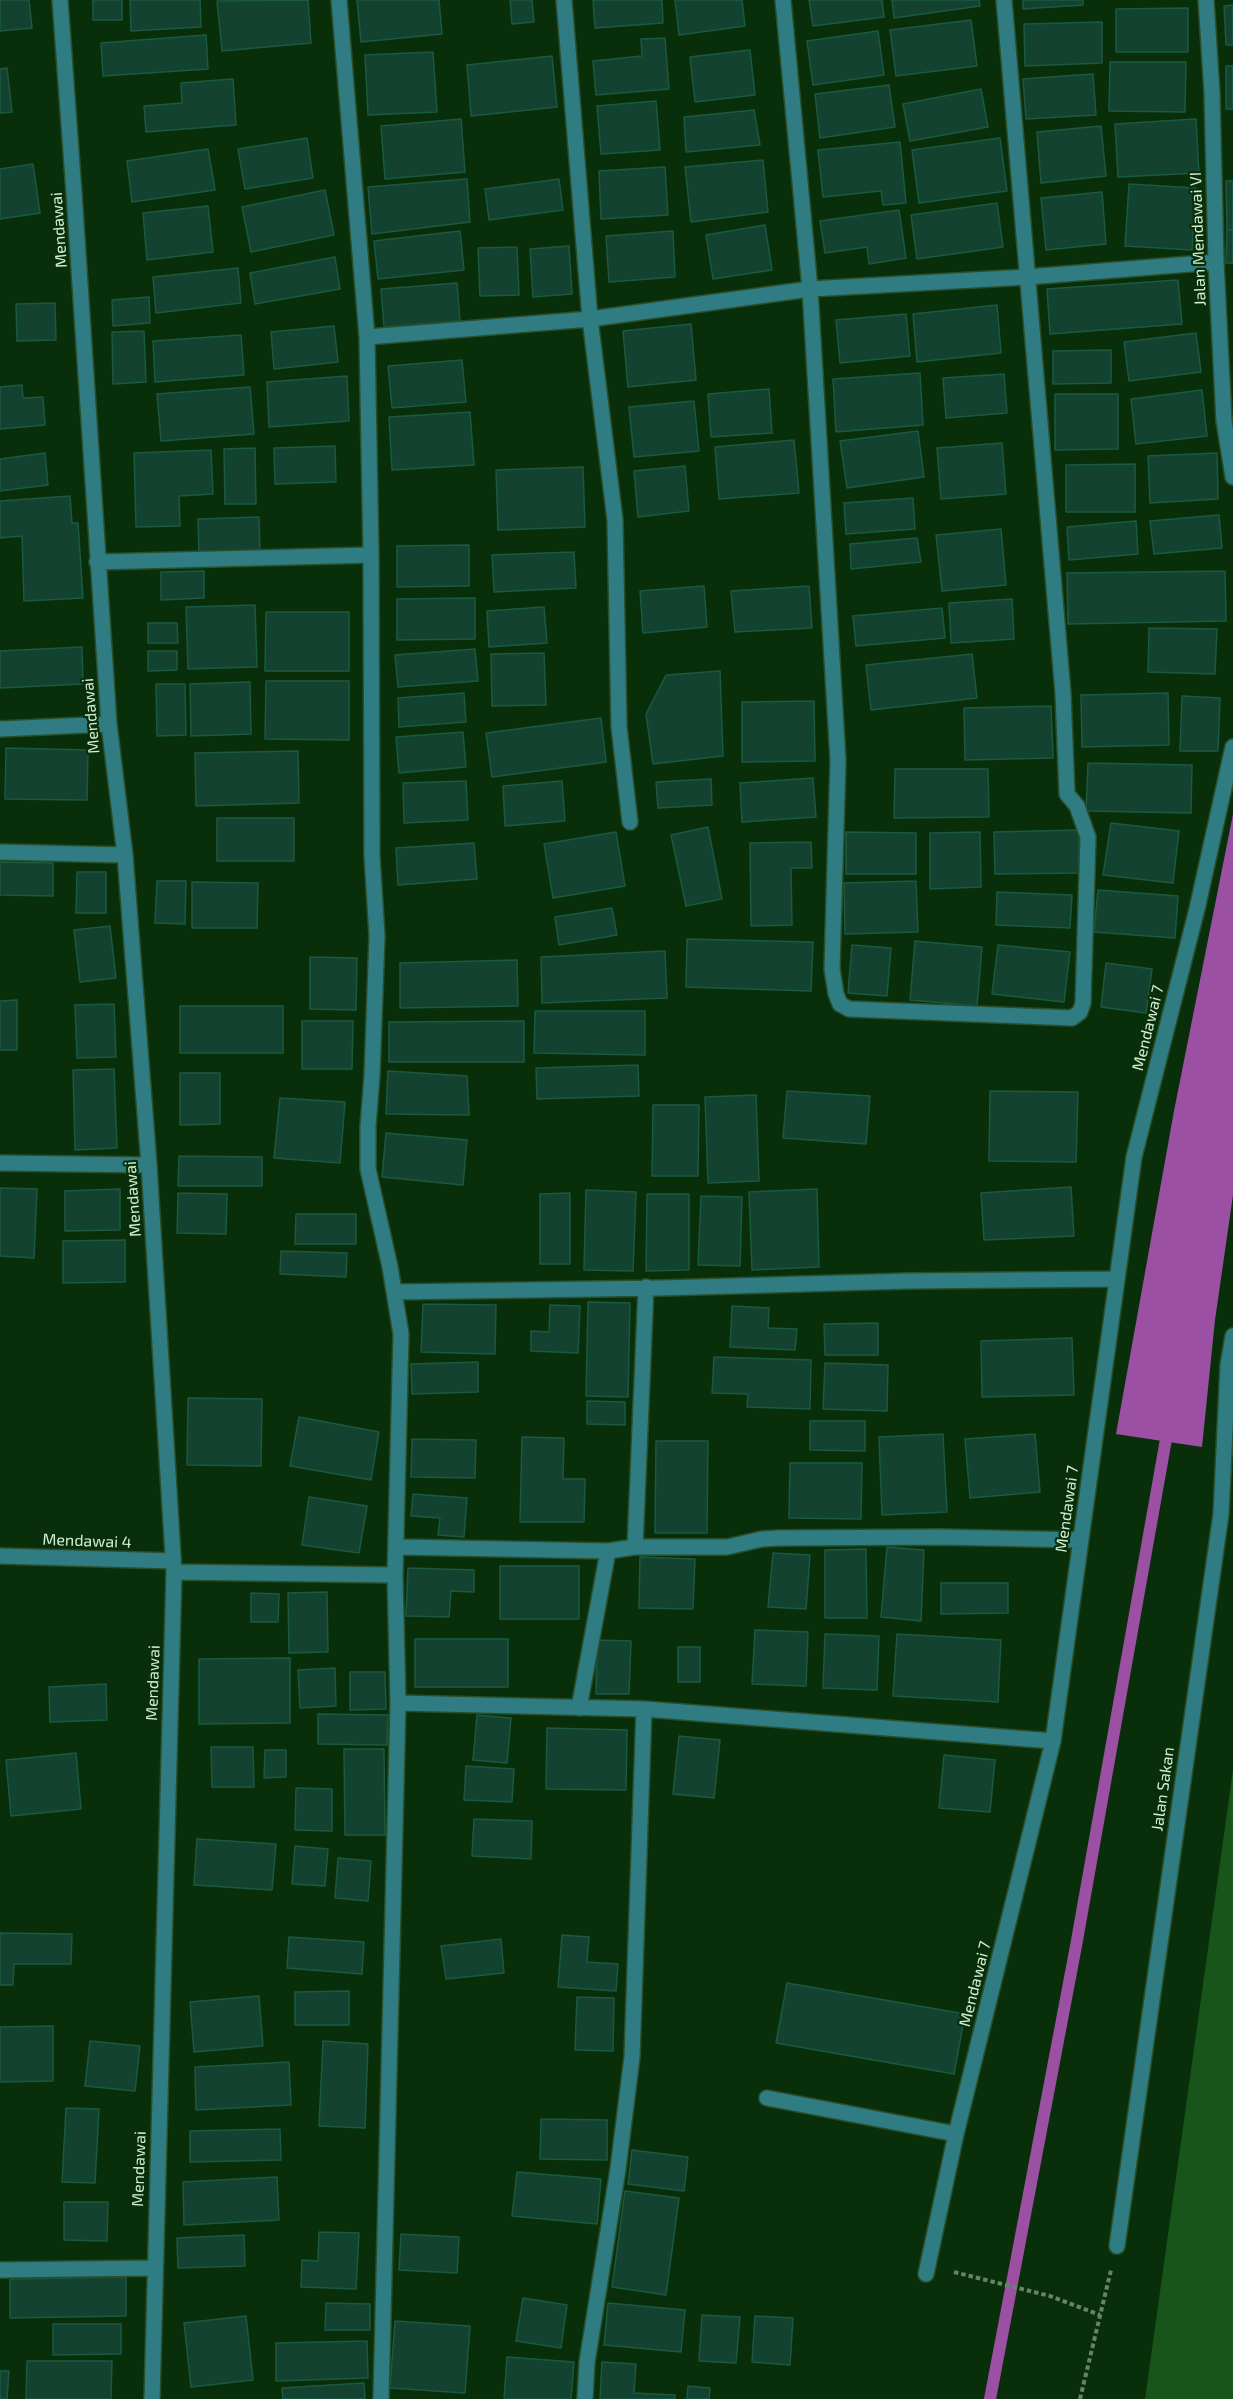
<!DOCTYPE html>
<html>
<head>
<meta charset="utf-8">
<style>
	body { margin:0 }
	canvas { display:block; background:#082f0a }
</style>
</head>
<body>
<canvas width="1233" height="2399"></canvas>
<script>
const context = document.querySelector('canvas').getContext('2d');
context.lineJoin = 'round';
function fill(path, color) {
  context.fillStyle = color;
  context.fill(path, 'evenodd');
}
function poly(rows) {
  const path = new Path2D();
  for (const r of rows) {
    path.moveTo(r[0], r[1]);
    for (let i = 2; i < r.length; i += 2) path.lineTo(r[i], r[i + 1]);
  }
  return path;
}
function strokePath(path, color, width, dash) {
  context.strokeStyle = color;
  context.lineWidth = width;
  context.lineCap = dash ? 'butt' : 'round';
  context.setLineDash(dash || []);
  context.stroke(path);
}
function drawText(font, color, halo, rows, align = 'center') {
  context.font = font + ' "Exo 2",sans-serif';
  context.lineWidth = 4.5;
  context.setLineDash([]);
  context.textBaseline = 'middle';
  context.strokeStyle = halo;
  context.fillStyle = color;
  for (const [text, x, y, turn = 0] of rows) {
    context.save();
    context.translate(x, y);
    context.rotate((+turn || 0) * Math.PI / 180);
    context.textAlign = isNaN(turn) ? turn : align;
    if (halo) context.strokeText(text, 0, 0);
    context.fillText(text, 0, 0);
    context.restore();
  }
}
const green = poly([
	[1233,1770,1233,2399,1145,2399]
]);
const water = poly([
	[1233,814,1233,1195,1215,1320,1202,1447,1116,1434,1174,1111]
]);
const stream = poly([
	[990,2399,1076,1946,1168,1428]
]);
const building = poly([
	[0,0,29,0,32,28,0,31,0,0],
	[93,0,122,0,122,20,93,20,93,0],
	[130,0,200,0,201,27,131,31,130,0],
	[308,0,311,43,222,51,217,1,308,0],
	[357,0,439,0,442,34,361,42,357,0],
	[510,0,532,0,534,22,512,24,510,0],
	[593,0,662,0,663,23,595,28,593,0],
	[675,0,742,0,745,26,679,35,675,0],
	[809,0,882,0,884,17,813,26,809,0],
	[892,0,979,0,980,6,894,18,892,0],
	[1023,0,1083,0,1083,5,1023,9,1023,0],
	[1233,5,1233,45,1226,45,1224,6,1233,5],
	[1188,8,1188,52,1116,52,1116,9,1188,8],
	[971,20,977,66,896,76,890,30,971,20],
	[1102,22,1102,63,1025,66,1024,24,1102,22],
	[878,31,884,75,813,85,807,41,878,31],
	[206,35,208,69,103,76,101,43,206,35],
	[665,38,669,89,596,95,593,61,642,56,641,39,665,38],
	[750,50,755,95,695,102,690,57,750,50],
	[433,52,437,112,368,115,365,55,433,52],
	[552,56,557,107,471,116,467,65,552,56],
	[1110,62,1186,62,1185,112,1109,111,1110,62],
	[1226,66,1233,66,1233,109,1226,109,1226,66],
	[7,68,12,112,0,113,0,69,7,68],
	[1093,74,1096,115,1026,119,1023,79,1093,74],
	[233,79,236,125,146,132,144,106,182,103,181,83,233,79],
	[889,85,895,127,820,138,815,94,889,85],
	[981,89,988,127,910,141,903,104,981,89],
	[656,101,660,150,601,154,597,106,656,101],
	[754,110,760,145,686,152,684,117,754,110],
	[461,119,465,172,385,179,381,126,461,119],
	[1196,119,1199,173,1118,177,1115,124,1196,119],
	[1101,126,1106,176,1041,183,1037,132,1101,126],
	[307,138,313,178,245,189,238,149,307,138],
	[1000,138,1007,191,919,203,912,150,1000,138],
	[900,142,906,203,883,205,881,191,823,197,818,150,900,142],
	[208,149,215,190,132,202,127,161,208,149],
	[763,160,768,212,691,222,685,167,763,160],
	[33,164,40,213,0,219,0,169,33,164],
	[665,167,668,215,601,219,599,171,665,167],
	[467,179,470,222,372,234,368,187,467,179],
	[559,179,563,210,489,220,485,189,559,179],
	[1226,181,1233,181,1233,230,1227,230,1226,181],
	[1129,184,1196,188,1192,250,1125,246,1129,184],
	[325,190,334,235,251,252,242,207,325,190],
	[1102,192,1106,244,1046,250,1041,198,1102,192],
	[997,203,1003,247,917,259,911,215,997,203],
	[208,206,213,252,147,260,143,213,208,206],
	[899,210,906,258,869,264,867,247,825,253,820,221,899,210],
	[765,225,772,270,713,279,706,235,765,225],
	[1227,230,1233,230,1233,263,1226,263,1227,230],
	[460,231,464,270,378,279,374,241,460,231],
	[673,231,675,277,609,282,606,236,673,231],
	[569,246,572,294,533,297,530,249,569,246],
	[517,247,519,295,480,296,478,248,517,247],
	[335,257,340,289,255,304,250,273,335,257],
	[238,268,241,303,156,313,153,277,238,268],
	[1178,280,1182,324,1050,334,1047,289,1178,280],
	[457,283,460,321,384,327,381,289,457,283],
	[149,297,150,323,113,326,112,300,149,297],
	[55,303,56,340,17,341,16,304,55,303],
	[997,305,1001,353,917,362,913,314,997,305],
	[906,314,910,356,840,363,836,320,906,314],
	[691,324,696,380,628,387,623,331,691,324],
	[334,326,338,362,274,369,271,332,334,326],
	[144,331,146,382,113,384,112,332,144,331],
	[1196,333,1201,372,1129,381,1124,342,1196,333],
	[241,335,244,375,155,382,153,341,241,335],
	[1111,350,1111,383,1053,384,1053,351,1111,350],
	[462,360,466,402,392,408,388,366,462,360],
	[920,373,923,425,836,432,833,379,920,373],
	[1004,374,1007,413,946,418,943,378,1004,374],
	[347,376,349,421,269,427,267,382,347,376],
	[22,385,23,398,43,397,45,425,0,429,0,387,22,385],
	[250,387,254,434,161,441,157,394,250,387],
	[769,389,772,433,711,437,708,394,769,389],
	[1202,390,1207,436,1136,444,1131,399,1202,390],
	[1055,394,1118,394,1118,449,1055,450,1055,394],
	[694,401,699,451,634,457,629,407,694,401],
	[470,412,474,465,392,470,389,417,470,412],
	[918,431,924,477,847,488,840,441,918,431],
	[794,440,799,493,719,499,715,447,794,440],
	[1002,443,1006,494,941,499,937,448,1002,443],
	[335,446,336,482,275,484,274,448,335,446],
	[255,448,256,504,225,504,224,449,255,448],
	[211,450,213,494,179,496,180,526,136,527,134,453,211,450],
	[45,453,48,485,0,491,0,459,45,453],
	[1217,453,1218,499,1150,503,1148,456,1217,453],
	[1135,464,1135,512,1066,512,1066,465,1135,464],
	[685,466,689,511,638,517,634,471,685,466],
	[583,467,585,527,498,530,496,470,583,467],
	[70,496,72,523,78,523,83,598,24,601,22,536,0,538,0,501,70,496],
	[913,498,915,529,846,534,844,503,913,498],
	[1219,515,1222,548,1154,554,1150,521,1219,515],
	[259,517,260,553,199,555,198,519,259,517],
	[1136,521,1138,554,1069,560,1067,527,1136,521],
	[1001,529,1006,585,942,591,936,535,1001,529],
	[917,538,921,562,851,569,850,544,917,538],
	[469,545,469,586,397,587,397,546,469,545],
	[574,552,576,588,494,592,492,555,574,552],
	[204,571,204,598,161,600,161,572,204,571],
	[1225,571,1226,621,1068,624,1067,573,1225,571],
	[704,586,707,627,643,633,640,591,704,586],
	[809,586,812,628,735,632,731,591,809,586],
	[475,598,475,639,397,640,397,599,475,598],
	[1012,599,1014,639,951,643,949,603,1012,599],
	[255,605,257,667,188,669,186,607,255,605],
	[544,607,547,643,489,647,487,611,544,607],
	[942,608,945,638,856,646,853,616,942,608],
	[266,612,349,612,349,671,265,671,266,612],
	[148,623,177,623,178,643,148,643,148,623],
	[1149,628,1217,629,1215,674,1148,672,1149,628],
	[82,647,83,684,0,688,0,651,82,647],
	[475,649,478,681,398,687,395,655,475,649],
	[148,651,177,651,177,670,148,671,148,651],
	[544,653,546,705,492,706,491,654,544,653],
	[972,654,977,698,871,710,866,665,972,654],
	[720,671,723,756,653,764,646,714,666,675,720,671],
	[266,681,349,681,349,740,265,739,266,681],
	[250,682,251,734,191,736,190,684,250,682],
	[156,684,185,684,186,735,157,736,156,684],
	[464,693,466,722,399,727,398,698,464,693],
	[1168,693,1169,745,1082,747,1081,695,1168,693],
	[1182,696,1220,698,1218,751,1180,751,1182,696],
	[814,701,815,761,742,762,742,702,814,701],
	[1051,706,1053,758,965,760,964,708,1051,706],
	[601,718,606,762,492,777,486,733,601,718],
	[463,732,466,767,399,773,396,737,463,732],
	[6,748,88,750,87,800,5,799,6,748],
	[298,751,299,803,196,806,195,753,298,751],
	[1088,763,1192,765,1191,813,1086,811,1088,763],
	[895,769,988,769,989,817,894,818,895,769],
	[813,778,816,817,742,822,740,783,813,778],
	[711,779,712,805,658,808,656,782,711,779],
	[466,781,468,820,404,823,403,783,466,781],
	[562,781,565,821,505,826,503,786,562,781],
	[217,818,294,818,294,861,217,861,217,818],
	[1111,823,1179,831,1173,883,1103,875,1111,823],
	[708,827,722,899,686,906,671,835,708,827],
	[1079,830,1079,873,995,874,994,832,1079,830],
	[616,832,625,886,553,898,544,844,616,832],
	[846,832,916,833,916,874,846,874,846,832],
	[980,832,981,887,930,889,930,833,980,832],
	[811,842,812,868,791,868,792,925,751,926,750,843,811,842],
	[474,843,477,879,398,885,396,848,474,843],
	[0,862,53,863,53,896,0,895,0,862],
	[77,872,106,872,106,913,76,913,77,872],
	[157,881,186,881,185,924,155,923,157,881],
	[916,881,918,932,845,934,844,883,916,881],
	[192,882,258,883,257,928,192,928,192,882],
	[1098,890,1178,896,1175,938,1094,932,1098,890],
	[997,892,1072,895,1070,928,996,925,997,892],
	[612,908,617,935,559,945,555,917,612,908],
	[110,926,116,978,80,982,74,930,110,926],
	[687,939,813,942,811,991,686,987,687,939],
	[915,941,982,947,977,1006,910,1000,915,941],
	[852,945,891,948,887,996,848,993,852,945],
	[998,945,1070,952,1064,1002,992,994,998,945],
	[665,951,667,998,542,1003,541,957,665,951],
	[310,957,357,958,356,1010,310,1009,310,957],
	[517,960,518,1006,400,1008,400,963,517,960],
	[1106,963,1152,969,1146,1013,1101,1007,1106,963],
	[17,1000,17,1050,0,1050,0,1001,17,1000],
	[114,1004,116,1057,77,1058,75,1005,114,1004],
	[180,1006,283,1006,283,1053,180,1053,180,1006],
	[535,1011,645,1011,645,1055,534,1053,535,1011],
	[302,1021,353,1021,352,1069,302,1069,302,1021],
	[524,1021,524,1062,389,1062,389,1022,524,1021],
	[638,1065,639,1096,537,1099,536,1068,638,1065],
	[114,1069,117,1148,75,1150,73,1070,114,1069],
	[388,1071,467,1076,469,1115,386,1114,388,1071],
	[180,1073,220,1073,220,1124,180,1125,180,1073],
	[787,1091,870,1096,866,1144,783,1138,787,1091],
	[990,1091,1078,1092,1076,1162,989,1161,990,1091],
	[756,1095,759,1181,708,1183,705,1097,756,1095],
	[280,1098,345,1102,340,1163,274,1158,280,1098],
	[653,1105,699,1105,698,1176,652,1176,653,1105],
	[386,1133,467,1140,463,1185,382,1177,386,1133],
	[179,1156,262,1157,262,1186,178,1186,179,1156],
	[1071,1187,1074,1236,984,1240,981,1193,1071,1187],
	[0,1188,37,1189,34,1258,0,1256,0,1188],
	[120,1189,120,1230,65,1231,65,1191,120,1189],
	[817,1189,819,1267,752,1270,749,1192,817,1189],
	[586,1190,636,1192,633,1271,584,1270,586,1190],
	[178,1193,227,1194,226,1234,177,1233,178,1193],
	[570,1193,570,1264,540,1264,540,1194,570,1193],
	[647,1194,689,1194,689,1270,646,1271,647,1194],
	[701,1196,742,1197,740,1266,698,1265,701,1196],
	[296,1214,356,1214,356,1244,295,1244,296,1214],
	[125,1240,125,1282,63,1283,63,1241,125,1240],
	[281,1251,347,1253,346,1277,280,1274,281,1251],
	[588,1302,630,1303,628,1397,586,1396,588,1302],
	[423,1304,496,1305,495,1354,421,1352,423,1304],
	[550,1305,580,1306,578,1353,531,1351,531,1331,549,1332,550,1305],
	[732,1306,769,1308,768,1328,797,1329,795,1350,730,1347,732,1306],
	[878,1323,878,1355,825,1355,824,1324,878,1323],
	[1072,1338,1074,1395,982,1397,981,1341,1072,1338],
	[714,1357,811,1360,810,1409,747,1407,748,1394,712,1393,714,1357],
	[478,1362,478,1392,412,1394,411,1364,478,1362],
	[825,1363,888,1365,887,1411,823,1409,825,1363],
	[188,1398,262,1399,261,1466,187,1465,188,1398],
	[587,1401,625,1402,625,1425,587,1424,587,1401],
	[299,1417,379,1432,371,1480,290,1466,299,1417],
	[810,1421,865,1421,865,1451,810,1450,810,1421],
	[943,1434,947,1512,882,1515,879,1437,943,1434],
	[1035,1434,1040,1492,970,1498,965,1439,1035,1434],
	[522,1437,564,1438,563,1479,585,1479,584,1522,520,1522,522,1437],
	[412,1439,476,1440,475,1478,411,1477,412,1439],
	[656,1441,708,1441,707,1533,655,1533,656,1441],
	[790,1463,862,1463,861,1519,789,1518,790,1463],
	[413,1494,467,1498,464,1537,438,1535,440,1518,411,1516,413,1494],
	[309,1497,367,1506,359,1553,302,1545,309,1497],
	[887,1547,924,1550,921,1621,881,1617,887,1547],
	[866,1549,867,1618,825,1618,825,1550,866,1549],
	[773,1553,810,1555,806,1609,768,1607,773,1553],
	[640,1557,695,1559,693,1609,639,1608,640,1557],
	[500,1566,579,1566,579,1619,500,1619,500,1566],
	[408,1568,474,1570,474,1592,451,1591,449,1617,406,1616,408,1568],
	[941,1583,1008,1583,1008,1613,941,1614,941,1583],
	[327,1592,328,1652,289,1653,288,1593,327,1592],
	[251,1593,279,1594,278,1622,251,1622,251,1593],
	[755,1630,808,1632,806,1686,752,1684,755,1630],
	[825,1634,879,1636,877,1690,823,1688,825,1634],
	[897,1634,1001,1640,998,1702,893,1696,897,1634],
	[415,1639,508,1639,508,1687,415,1687,415,1639],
	[597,1640,631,1641,629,1694,596,1694,597,1640],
	[678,1647,700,1647,700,1682,678,1682,678,1647],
	[290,1658,290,1723,199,1724,199,1659,290,1658],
	[335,1668,336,1706,300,1708,298,1670,335,1668],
	[350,1672,385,1672,386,1709,350,1710,350,1672],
	[106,1684,107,1720,50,1722,49,1687,106,1684],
	[318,1714,388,1715,387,1745,318,1744,318,1714],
	[477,1715,511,1718,507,1763,473,1760,477,1715],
	[547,1728,627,1730,626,1790,546,1789,547,1728],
	[679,1736,720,1740,714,1798,673,1794,679,1736],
	[211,1747,253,1747,254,1787,212,1787,211,1747],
	[344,1749,384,1749,385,1835,345,1835,344,1749],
	[265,1750,286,1750,286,1777,264,1778,265,1750],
	[76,1753,81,1809,11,1816,6,1760,76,1753],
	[944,1755,995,1760,990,1812,939,1808,944,1755],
	[466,1766,514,1769,512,1802,464,1800,466,1766],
	[296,1788,332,1789,332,1831,295,1830,296,1788],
	[474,1819,532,1821,531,1859,472,1856,474,1819],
	[197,1839,276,1844,272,1890,194,1885,197,1839],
	[295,1846,328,1849,325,1886,292,1884,295,1846],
	[338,1858,371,1861,368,1901,335,1898,338,1858],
	[0,1933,72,1934,71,1964,14,1964,13,1985,0,1985,0,1933],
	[562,1935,589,1937,587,1962,618,1964,616,1991,558,1987,562,1935],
	[289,1937,364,1942,362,1974,287,1968,289,1937],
	[501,1939,504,1973,446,1979,441,1946,501,1939],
	[787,1983,965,2014,954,2074,776,2043,787,1983],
	[349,1991,349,2025,295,2025,295,1992,349,1991],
	[259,1996,263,2046,194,2052,190,2002,259,1996],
	[577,1997,614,1998,613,2051,575,2050,577,1997],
	[53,2026,53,2081,0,2082,0,2027,53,2026],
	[90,2041,140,2046,135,2091,85,2086,90,2041],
	[323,2041,368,2044,365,2128,319,2126,323,2041],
	[289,2062,291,2105,196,2110,195,2067,289,2062],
	[66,2108,99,2109,95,2183,62,2182,66,2108],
	[541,2119,607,2120,607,2160,540,2159,541,2119],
	[280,2129,281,2160,190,2162,190,2131,280,2129],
	[632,2150,688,2157,684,2191,628,2184,632,2150],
	[517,2172,601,2179,597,2224,512,2216,517,2172],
	[277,2177,279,2220,184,2225,183,2182,277,2177],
	[625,2191,679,2198,666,2295,612,2287,625,2191],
	[64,2202,108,2202,107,2241,64,2240,64,2202],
	[319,2232,359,2233,356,2289,301,2287,302,2260,318,2261,319,2232],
	[401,2234,459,2237,457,2273,399,2270,401,2234],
	[244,2235,245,2266,178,2268,177,2238,244,2235],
	[126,2277,126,2316,10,2318,10,2279,126,2277],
	[523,2298,567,2305,561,2348,516,2341,523,2298],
	[326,2303,370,2304,370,2330,325,2330,326,2303],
	[608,2303,685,2310,681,2352,604,2345,608,2303],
	[702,2315,740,2317,736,2363,699,2361,702,2315],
	[246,2316,253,2380,191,2387,184,2323,246,2316],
	[755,2316,793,2318,790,2365,752,2362,755,2316],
	[395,2321,470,2326,465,2393,390,2388,395,2321],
	[53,2324,121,2324,121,2354,53,2355,53,2324],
	[367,2341,368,2378,276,2381,276,2343,367,2341],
	[507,2357,574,2362,571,2399,504,2399,507,2357],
	[27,2361,112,2361,111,2399,26,2399,27,2361],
	[602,2362,636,2364,634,2393,675,2395,675,2399,600,2399,602,2362],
	[0,2371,9,2371,7,2399,0,2399,0,2371],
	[364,2383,365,2399,283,2399,282,2388,364,2383],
	[688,2386,710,2388,709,2399,687,2399,688,2386]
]);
const path = poly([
	[954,2272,1050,2296,1100,2315],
	[1080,2399,1111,2270]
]);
const minor = poly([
	[60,0,74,193,109,724,125,855,149,1165,174,1572,152,2399],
	[339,0,367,337,371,555,372,856,377,936,372,1076,368,1126,368,1169,390,1267,401,1334,395,1575,398,1703,381,2399],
	[564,0,590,319,615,520,619,727,630,822],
	[783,0,810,289,838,760,832,969,836,994,840,1004,849,1009,1072,1018,1080,1012,1083,1003,1088,837,1077,806,1067,794,1063,693,1004,0],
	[1206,0,1212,93,1216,262,1224,421,1233,477],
	[367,337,590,319,810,289,1027,277,1216,262],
	[97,562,371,555],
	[0,729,109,724],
	[0,852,125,855],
	[0,1163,149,1165],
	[394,1292,662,1288,908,1281,1117,1279],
	[397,1547,608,1551,635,1547,727,1547,762,1539,779,1538,940,1537,1081,1540],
	[635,1547,646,1287],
	[0,1556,173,1561],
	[174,1572,395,1575],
	[398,1703,644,1709,1053,1741],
	[579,1708,608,1551],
	[767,2098,956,2134],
	[1117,2246,1221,1514,1228,1365,1233,1336],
	[0,2270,155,2268],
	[926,2274,956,2134,1053,1741,1134,1157,1197,909,1233,747],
	[585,2399,587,2362,618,2169,632,2057,644,1709]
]);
const streetNames = [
	["Mendawai",59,230,-94],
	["Jalan Mendawai VI",1198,239,-92],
	["Mendawai",91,716,-95],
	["Mendawai 7",1148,1028,-76],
	["Mendawai",133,1199,-94],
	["Mendawai 7",1067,1509,-82],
	["Mendawai 4",87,1541,2],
	["Mendawai",153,1683,-88],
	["Jalan Sakan",1163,1789,-82],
	["Mendawai 7",975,1984,-76],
	["Mendawai",139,2169,-88]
];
fill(green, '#17551a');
fill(water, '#9c50a4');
strokePath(stream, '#9c50a4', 12);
fill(building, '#144230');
strokePath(building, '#1b5941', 1.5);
strokePath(minor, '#294e2a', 18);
strokePath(path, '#648665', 4, [4.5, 3]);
strokePath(minor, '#2f7c83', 15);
drawText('16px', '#d4efd3', '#082f0a', streetNames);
</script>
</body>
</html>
